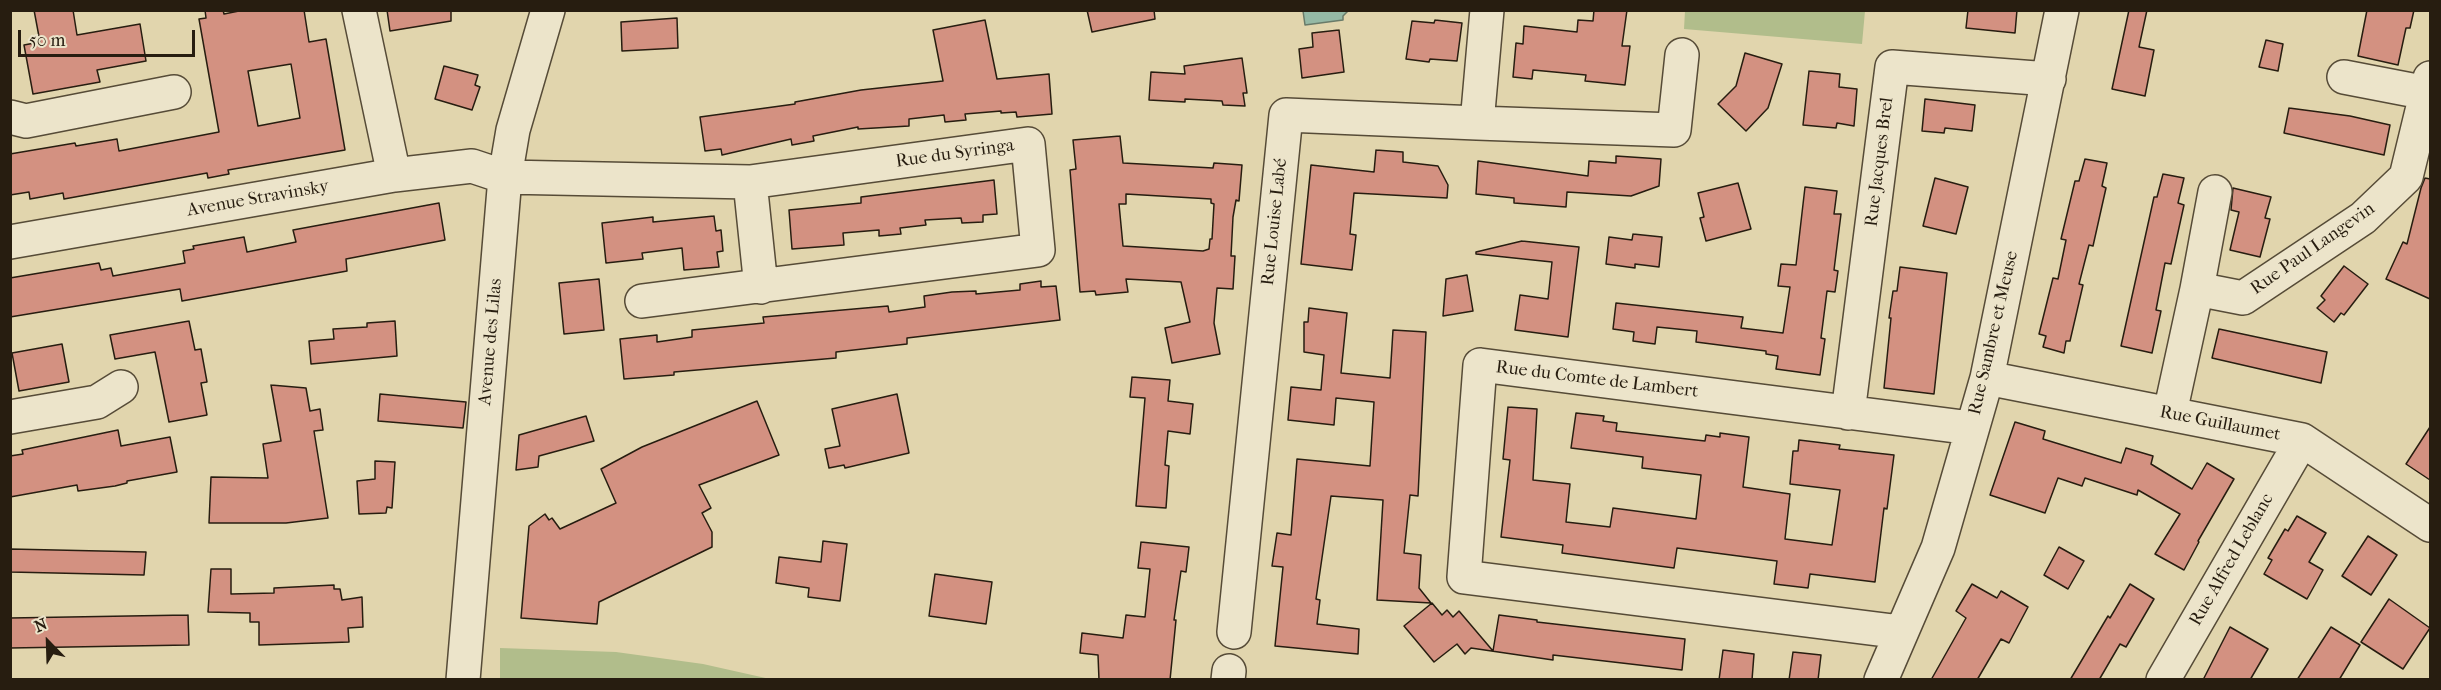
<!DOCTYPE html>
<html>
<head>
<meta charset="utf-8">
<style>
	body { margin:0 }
	#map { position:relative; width:2441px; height:690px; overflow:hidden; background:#e1d5ad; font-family:"IM FELL French Canon",serif }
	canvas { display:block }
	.frame { position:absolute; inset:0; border:12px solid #271d10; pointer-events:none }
	.north { position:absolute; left:18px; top:612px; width:60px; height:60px; -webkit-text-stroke:4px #ece4ca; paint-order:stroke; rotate:337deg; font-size:16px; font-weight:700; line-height:24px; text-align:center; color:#271d10 }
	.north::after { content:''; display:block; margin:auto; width:21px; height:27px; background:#271d10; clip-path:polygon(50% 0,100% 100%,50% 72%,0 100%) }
	.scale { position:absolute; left:18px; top:30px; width:177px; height:27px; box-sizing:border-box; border:3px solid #271d10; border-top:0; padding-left:8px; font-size:18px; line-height:21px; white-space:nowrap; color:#271d10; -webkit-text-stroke:4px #ece4ca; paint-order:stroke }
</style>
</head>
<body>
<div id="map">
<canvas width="2441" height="690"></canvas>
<div class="frame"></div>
<div class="north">N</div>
<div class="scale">50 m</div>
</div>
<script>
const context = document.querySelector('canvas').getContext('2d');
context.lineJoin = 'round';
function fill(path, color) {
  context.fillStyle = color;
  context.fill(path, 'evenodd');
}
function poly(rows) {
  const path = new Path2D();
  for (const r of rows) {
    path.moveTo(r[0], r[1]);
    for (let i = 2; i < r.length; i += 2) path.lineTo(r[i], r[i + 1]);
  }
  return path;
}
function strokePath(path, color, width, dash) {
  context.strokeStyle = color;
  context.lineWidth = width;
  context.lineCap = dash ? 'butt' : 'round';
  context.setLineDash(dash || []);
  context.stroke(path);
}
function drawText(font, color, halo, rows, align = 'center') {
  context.font = font + ' "IM FELL French Canon",serif';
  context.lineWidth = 6;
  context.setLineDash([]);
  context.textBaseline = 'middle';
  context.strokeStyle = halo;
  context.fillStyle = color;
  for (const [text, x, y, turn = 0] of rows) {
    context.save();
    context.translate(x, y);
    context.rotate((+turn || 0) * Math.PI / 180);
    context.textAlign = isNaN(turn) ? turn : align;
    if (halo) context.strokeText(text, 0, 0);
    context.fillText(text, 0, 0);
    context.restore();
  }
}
const green = poly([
	[1685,11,1865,11,1862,44,1684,29],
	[500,648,616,652,703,664,770,679,500,679]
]);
const water = poly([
	[1303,11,1348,10,1348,11,1343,16,1343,20,1305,25,1303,11]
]);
const building = poly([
	[34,10,73,10,77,35,140,24,146,61,97,70,100,82,33,94,24,45,40,42,34,10],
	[205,10,223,10,224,14,244,10,304,10,309,42,326,39,345,150,228,170,229,174,208,178,207,173,64,199,63,193,30,199,29,192,10,195,10,154,75,143,76,146,117,139,119,151,219,132,199,19,206,18,205,10],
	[291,64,300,118,258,126,248,71,291,64],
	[387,10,451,10,451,21,390,31,387,10],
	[1087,10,1154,10,1155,19,1092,32,1087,10],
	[1594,10,1627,10,1622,46,1630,46,1625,85,1585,81,1586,75,1533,70,1532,79,1513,77,1516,43,1523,44,1524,26,1577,32,1578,20,1593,21,1594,10],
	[1968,10,2017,10,2015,33,1966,28,1968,10],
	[2129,10,2147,10,2139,47,2154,50,2145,96,2112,89,2129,10],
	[2367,10,2414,10,2410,28,2406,28,2398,65,2358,56,2367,10],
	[677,18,678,48,622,51,621,22,677,18],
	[985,20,997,79,1049,74,1052,114,1017,117,1016,112,1001,113,1001,111,965,114,966,120,945,122,944,115,909,119,909,126,858,129,858,127,813,136,814,141,792,145,791,139,722,155,721,149,705,151,700,117,795,104,795,102,861,90,943,81,933,30,985,20],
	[1435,20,1462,23,1457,61,1430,59,1429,62,1406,59,1412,21,1434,23,1435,20],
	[1339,30,1344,72,1302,78,1299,49,1313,47,1312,33,1339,30],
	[2266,40,2283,44,2278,71,2259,67,2266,40],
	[1745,53,1782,64,1768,108,1746,131,1718,104,1736,86,1745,53],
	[1242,58,1247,93,1243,93,1245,106,1223,105,1222,101,1185,99,1185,102,1149,100,1151,72,1185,74,1184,66,1242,58],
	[444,66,478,75,475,85,480,87,472,110,435,99,444,66],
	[1809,71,1840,74,1839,87,1857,89,1854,126,1837,123,1836,128,1803,125,1809,71],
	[1925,99,1975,105,1972,131,1945,128,1944,133,1922,131,1925,99],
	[2289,108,2350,116,2390,125,2384,155,2284,133,2289,108],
	[1120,136,1123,163,1213,168,1214,163,1242,165,1239,201,1236,200,1233,217,1231,256,1235,256,1233,289,1217,288,1214,323,1220,354,1172,363,1165,328,1190,322,1181,282,1126,279,1128,292,1096,295,1095,291,1080,292,1070,170,1076,169,1073,140,1120,136],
	[1126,194,1211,199,1211,203,1214,204,1212,239,1210,239,1209,249,1203,251,1123,246,1119,204,1126,204,1126,194],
	[1376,150,1403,152,1403,162,1438,166,1448,185,1447,198,1354,193,1350,234,1356,235,1352,270,1301,264,1311,165,1374,172,1376,150],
	[1616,156,1661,159,1659,186,1631,196,1567,192,1566,207,1514,203,1514,198,1476,194,1478,161,1588,176,1589,161,1616,163,1616,156],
	[2085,159,2107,163,2102,186,2106,188,2093,246,2089,245,2079,284,2083,285,2070,341,2066,341,2064,353,2043,347,2046,336,2039,334,2053,278,2058,279,2066,240,2061,239,2075,181,2079,181,2085,159],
	[2163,174,2184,178,2178,203,2184,205,2171,264,2165,263,2156,310,2161,311,2152,353,2121,346,2154,197,2157,197,2163,174],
	[1935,178,1968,187,1956,234,1923,226,1935,178],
	[2425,178,2430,179,2430,299,2386,279,2403,242,2407,244,2421,188,2425,178],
	[994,180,997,214,983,215,983,222,962,223,961,218,925,220,926,225,900,228,901,234,879,236,879,230,843,233,844,245,792,249,789,210,861,203,861,197,994,180],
	[1738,183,1751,229,1706,241,1700,218,1704,217,1698,193,1738,183],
	[1805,187,1837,191,1834,214,1841,214,1834,270,1838,271,1835,292,1827,291,1821,338,1825,339,1820,375,1776,369,1778,356,1766,354,1766,351,1696,342,1697,331,1657,327,1655,344,1633,341,1634,332,1613,329,1616,303,1743,317,1741,328,1783,333,1790,287,1778,286,1781,264,1796,265,1805,187],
	[2233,188,2271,197,2265,218,2270,219,2260,257,2230,250,2239,212,2231,210,2233,188],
	[439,203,445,240,346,259,347,271,182,301,180,289,10,317,10,278,99,263,101,270,111,268,113,276,185,263,183,251,194,249,193,246,244,237,247,252,296,242,293,230,439,203],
	[714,216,716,231,721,230,723,251,717,252,719,267,684,270,682,248,642,253,643,259,606,263,602,223,653,217,653,222,714,216],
	[1633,234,1662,237,1659,267,1635,264,1635,268,1606,264,1609,237,1632,240,1633,234],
	[1522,241,1579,247,1568,337,1515,330,1520,295,1548,299,1552,262,1476,254,1476,252,1522,241],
	[2344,266,2368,284,2344,315,2341,313,2334,322,2317,308,2325,300,2321,296,2344,266],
	[1900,267,1947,273,1934,394,1884,388,1891,318,1889,318,1893,291,1897,291,1900,267],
	[1467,275,1473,311,1443,316,1446,279,1467,275],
	[599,279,604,330,564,334,559,283,599,279],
	[1041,281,1041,287,1056,286,1060,320,907,338,907,344,836,352,836,358,674,372,674,375,624,379,620,339,657,335,657,342,692,337,692,330,764,323,763,317,888,306,889,312,925,307,924,296,952,292,976,291,976,294,1020,290,1020,284,1041,281],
	[1309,308,1347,313,1341,373,1390,378,1393,330,1426,332,1418,496,1410,495,1404,553,1421,555,1419,588,1431,603,1377,600,1383,500,1331,496,1316,599,1320,600,1317,624,1359,629,1358,654,1275,646,1283,567,1272,566,1277,533,1291,535,1297,459,1370,466,1374,402,1336,398,1334,425,1288,420,1291,387,1321,390,1324,355,1304,352,1304,322,1308,322,1309,308],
	[189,321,195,350,201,349,207,382,201,383,207,415,169,422,155,352,115,359,110,335,189,321],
	[395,321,397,356,311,364,309,341,334,339,333,329,367,327,367,323,395,321],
	[2219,329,2327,352,2321,383,2212,358,2219,329],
	[62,344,69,382,19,391,12,353,62,344],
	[1132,377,1170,380,1168,401,1193,404,1190,434,1168,431,1165,465,1169,466,1166,508,1136,506,1145,398,1130,397,1132,377],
	[271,385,306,388,310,411,320,409,323,430,314,431,328,518,286,523,209,523,211,477,268,478,263,444,281,441,271,385],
	[380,394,466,402,463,428,378,421,380,394],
	[897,394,909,453,845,468,844,465,829,468,825,449,840,446,832,409,897,394],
	[757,401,779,455,699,485,711,508,702,513,712,532,712,547,599,602,597,624,521,618,529,526,545,514,549,520,552,518,560,529,616,503,601,469,642,447,757,401],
	[1508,407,1537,409,1533,480,1570,484,1566,522,1610,527,1613,508,1696,519,1701,475,1642,468,1643,457,1571,448,1576,413,1604,416,1603,421,1617,423,1616,431,1705,441,1706,435,1720,437,1720,433,1749,437,1743,487,1790,494,1785,539,1832,545,1840,490,1790,484,1793,451,1798,451,1799,440,1840,445,1839,449,1894,455,1887,509,1884,508,1875,582,1810,574,1808,588,1774,584,1777,561,1677,548,1674,568,1562,553,1563,545,1501,537,1510,460,1503,459,1508,407],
	[586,416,594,441,539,456,538,467,516,470,519,435,586,416],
	[2015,422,2045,431,2043,439,2121,463,2126,448,2153,456,2151,464,2192,489,2207,463,2234,479,2198,541,2199,542,2184,570,2155,554,2180,514,2138,490,2137,495,2085,478,2082,486,2058,478,2045,513,1990,495,2015,422],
	[2430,427,2430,480,2406,464,2430,427],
	[118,430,121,446,170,437,177,472,127,481,127,483,115,486,78,491,77,485,10,497,10,456,23,454,22,450,118,430],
	[375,461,395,462,392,508,387,507,386,513,359,514,357,481,375,479,375,461],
	[2297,516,2326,533,2309,562,2323,570,2307,599,2264,574,2272,560,2268,558,2285,529,2288,531,2297,516],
	[2368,536,2397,555,2371,595,2342,576,2368,536],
	[823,541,847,544,840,601,808,597,809,588,776,583,779,557,821,562,823,541],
	[1141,542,1189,547,1186,572,1181,571,1174,620,1176,620,1170,680,1099,680,1098,655,1080,653,1082,633,1123,638,1126,615,1145,617,1150,569,1138,568,1141,542],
	[2059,547,2084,561,2068,589,2044,575,2059,547],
	[10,549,146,552,144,575,10,572,10,549],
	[211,569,231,569,231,594,274,593,274,588,334,585,334,589,340,589,342,600,362,597,363,627,348,628,349,642,259,645,259,622,250,622,250,613,208,612,211,569],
	[935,574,992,582,986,624,929,616,935,574],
	[1972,584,1997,598,2001,591,2028,607,2009,643,2001,639,1977,680,1931,680,1966,618,1956,611,1972,584],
	[2130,584,2154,599,2126,647,2120,644,2099,680,2070,680,2108,616,2110,618,2130,584],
	[2389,599,2430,628,2403,669,2361,642,2389,599],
	[1432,603,1442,615,1447,610,1453,617,1459,611,1493,651,1499,615,1537,620,1537,622,1685,639,1682,670,1553,655,1553,660,1471,648,1465,654,1457,644,1434,662,1404,626,1432,603],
	[188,615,189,645,10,648,10,618,188,615],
	[2230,627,2268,649,2250,680,2203,680,2230,627],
	[2331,627,2360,645,2339,680,2297,680,2331,627],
	[1723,650,1754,654,1752,680,1719,680,1723,650],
	[1793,652,1821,655,1818,680,1789,680,1793,652]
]);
const minor = poly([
	[359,10,394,175],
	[2344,77,2427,93],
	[10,117,26,121,174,92],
	[1477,123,1674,130,1682,55],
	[750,182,761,287],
	[10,242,394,175,472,166,505,177,750,182,1028,144,1038,250,642,301],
	[2197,289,2215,192],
	[1987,378,2302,440,2430,525],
	[1848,413,1892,67,2049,79],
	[2170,413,2197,289,2243,298,2363,218,2406,177,2430,78],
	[10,417,97,402,121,387],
	[1234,632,1286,115,1477,123,1487,10],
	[1901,632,1464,577,1480,365,1971,428],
	[463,680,505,177,513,130,548,10],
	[1228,680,1229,671],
	[1881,680,1938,548,1987,378,2062,10],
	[2163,680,2302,440]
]);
const streetNames = [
	["Rue du Syringa",955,154,-8],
	["Rue Jacques Brel",1880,162,-83],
	["Avenue Stravinsky",258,199,-10],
	["Rue Louise Labé",1275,222,-84],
	["Rue Paul Langevin",2313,249,-35],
	["Rue Sambre et Meuse",1994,333,-77],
	["Avenue des Lilas",491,342,-85],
	["Rue du Comte de Lambert",1597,380,7],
	["Rue Guillaumet",2220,424,11],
	["Rue Alfred Leblanc",2232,560,-60]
];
fill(green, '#b1bd8b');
fill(water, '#95b9a5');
strokePath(water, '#697b69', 1.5);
fill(building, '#d39181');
strokePath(building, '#271d10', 1.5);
strokePath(minor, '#564b37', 36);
strokePath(minor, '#ece4ca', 33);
drawText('18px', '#271d10', '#ece4ca', streetNames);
</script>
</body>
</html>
